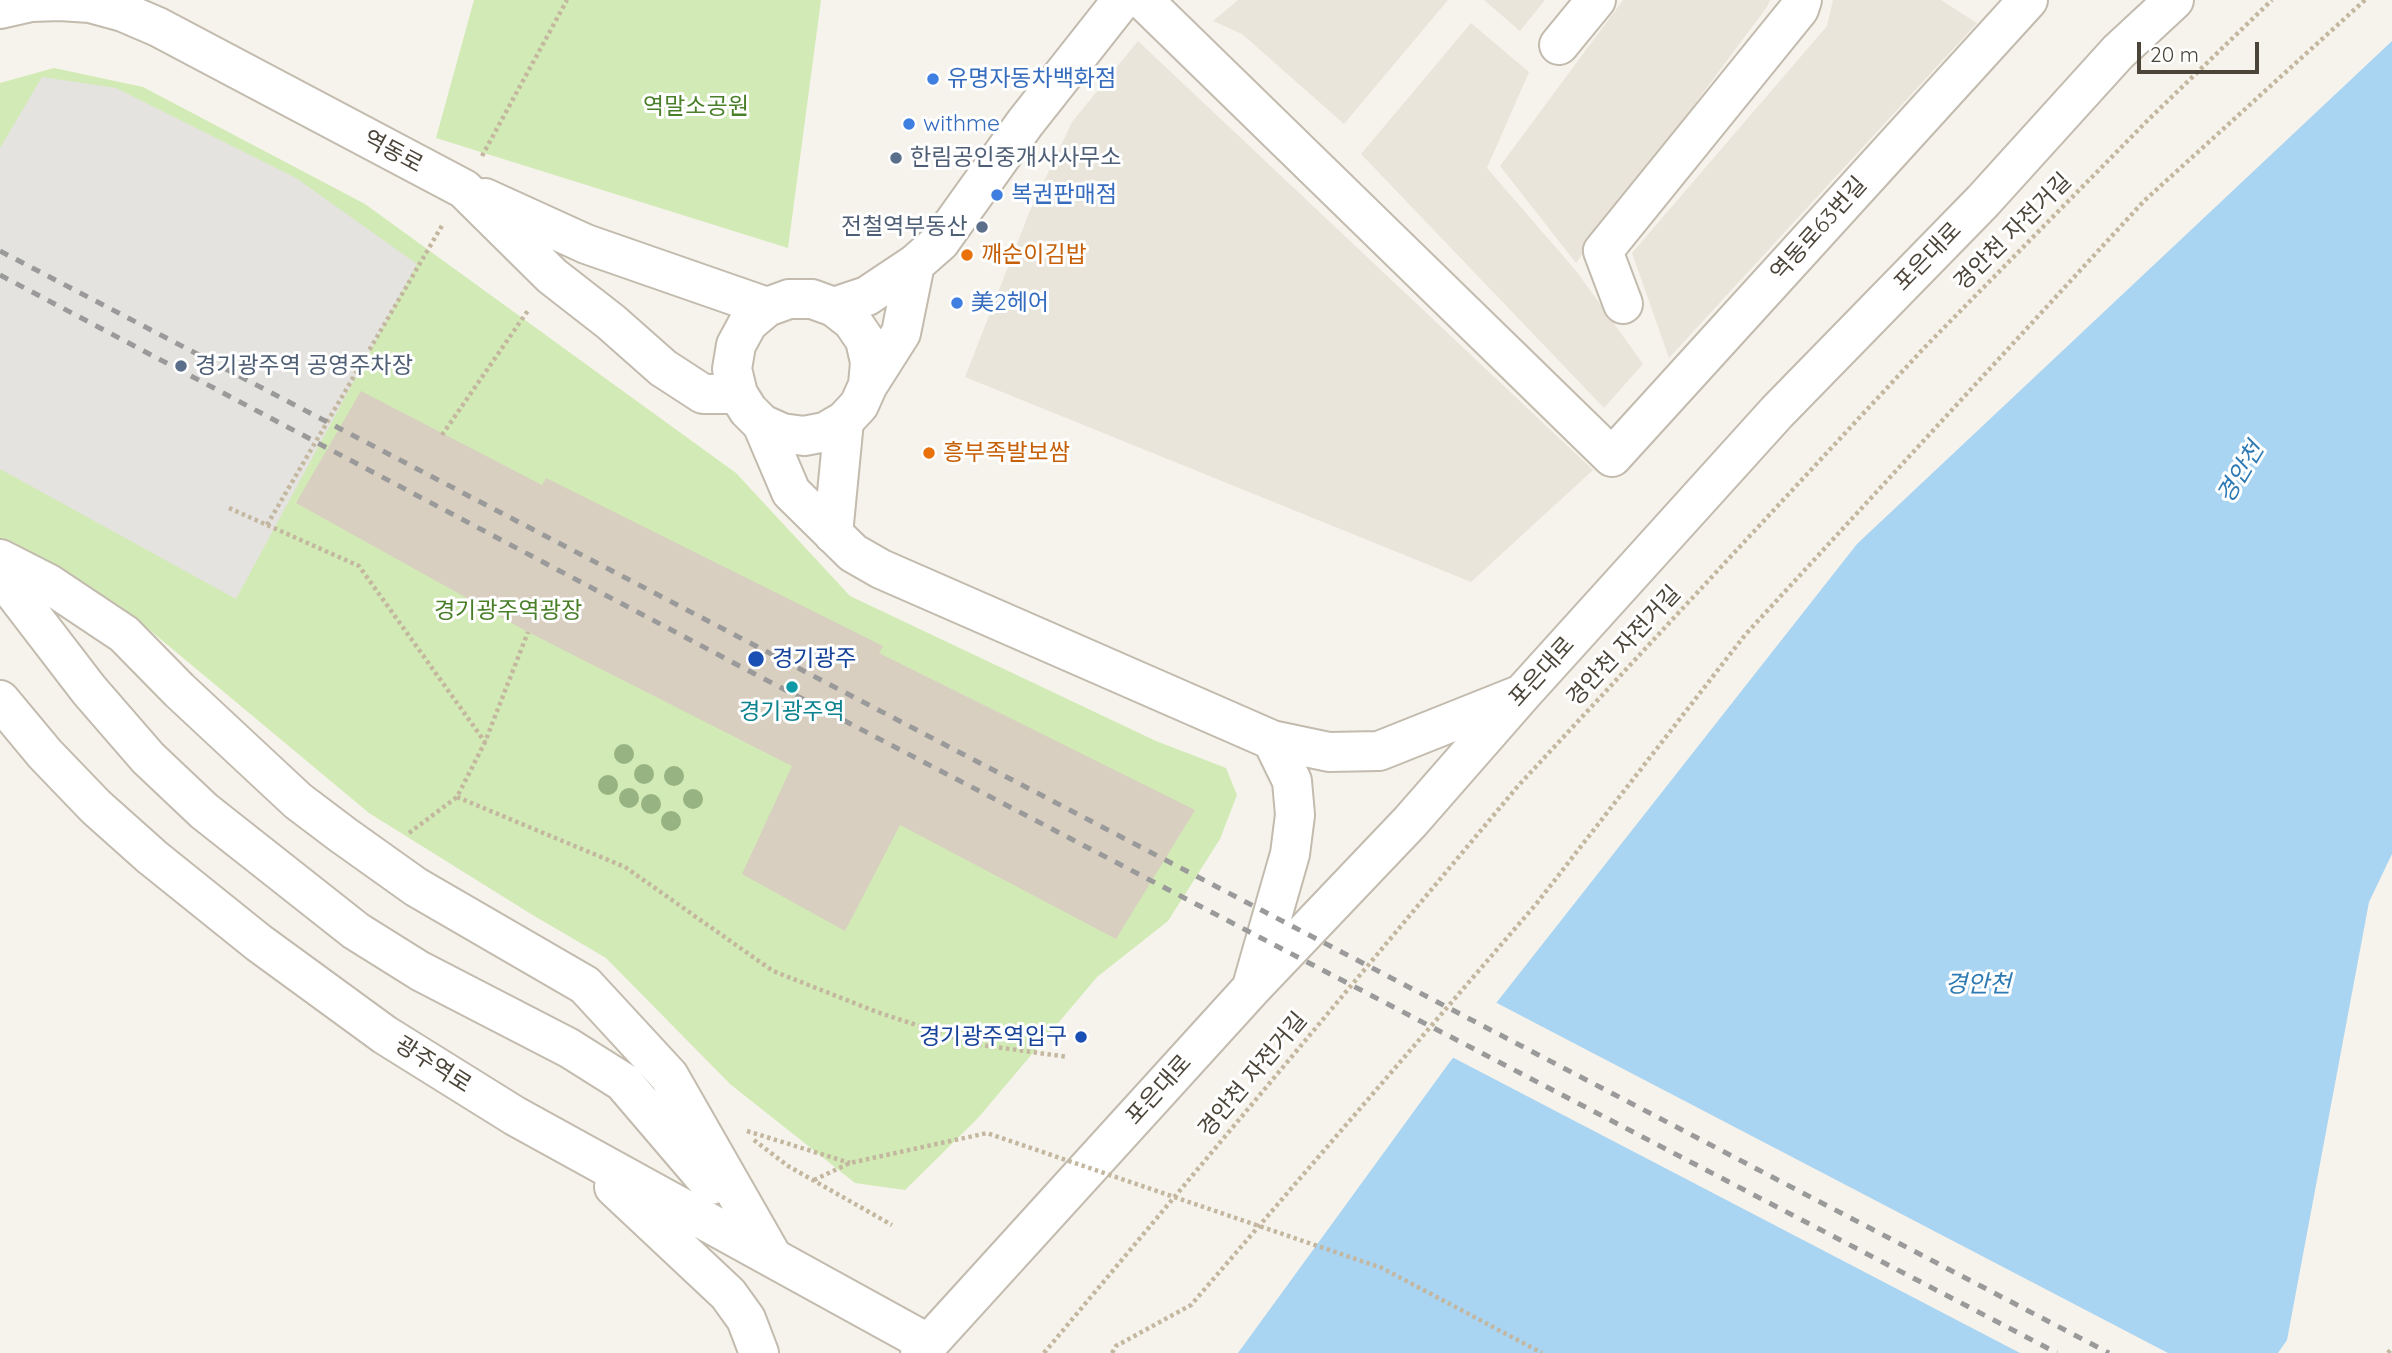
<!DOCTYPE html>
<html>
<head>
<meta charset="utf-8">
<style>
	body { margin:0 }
	#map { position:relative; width:2392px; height:1353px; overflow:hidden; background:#f6f3ec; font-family:Quicksand,sans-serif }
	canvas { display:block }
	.scale { position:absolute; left:2137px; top:42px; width:122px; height:32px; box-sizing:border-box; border:4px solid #4b4439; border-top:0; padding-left:9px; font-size:21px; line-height:24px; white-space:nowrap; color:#4b4439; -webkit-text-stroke:5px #fff; paint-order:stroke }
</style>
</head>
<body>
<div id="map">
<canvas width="2392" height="1353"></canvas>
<div class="scale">20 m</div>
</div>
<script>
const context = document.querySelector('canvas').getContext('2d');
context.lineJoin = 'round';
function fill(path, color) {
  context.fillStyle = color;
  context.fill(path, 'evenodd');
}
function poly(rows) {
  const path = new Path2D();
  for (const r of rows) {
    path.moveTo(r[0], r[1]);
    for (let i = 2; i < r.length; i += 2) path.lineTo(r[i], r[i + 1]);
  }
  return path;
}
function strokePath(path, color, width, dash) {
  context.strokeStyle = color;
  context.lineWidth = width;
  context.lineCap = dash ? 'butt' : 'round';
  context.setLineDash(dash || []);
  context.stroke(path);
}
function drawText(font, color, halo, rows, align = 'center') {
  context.font = font + ' Quicksand,"Noto Sans KR",sans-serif';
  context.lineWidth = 6;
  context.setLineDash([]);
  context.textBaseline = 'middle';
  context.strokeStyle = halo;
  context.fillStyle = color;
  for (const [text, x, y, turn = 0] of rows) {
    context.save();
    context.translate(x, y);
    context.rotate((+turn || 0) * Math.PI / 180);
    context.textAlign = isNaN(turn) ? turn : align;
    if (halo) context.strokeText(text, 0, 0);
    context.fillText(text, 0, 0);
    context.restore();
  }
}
const residential = poly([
	[1238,0,1448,0,1344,124,1242,34,1213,21],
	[1484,0,1545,0,1520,31],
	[1623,0,1770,0,1767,7,1576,263,1500,166],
	[1833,0,1941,0,1977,23,1669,358,1632,253,1827,26],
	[1471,23,1529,72,1487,168,1577,272,1643,364,1604,408,1361,154],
	[1138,41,1593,470,1471,582,965,377,1029,213,1072,122]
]);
const green = poly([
	[474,0,821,0,788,248,436,138],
	[54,68,143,87,365,204,736,473,850,596,1156,741,1226,768,1237,795,1220,839,1168,921,1097,977,978,1118,905,1190,855,1183,730,1084,606,958,531,914,369,813,140,622,78,590,0,542,0,83]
]);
const parking = poly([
	[42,77,116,88,296,178,417,264,236,599,0,469,0,148]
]);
const water = poly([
	[2392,41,2392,854,2369,902,2287,1340,2278,1353,1238,1353,1449,1063,1857,544]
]);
const pier = poly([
	[1493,1001,2168,1353,2020,1353,1450,1056]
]);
const building = poly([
	[361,391,542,485,546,478,883,646,879,653,1195,810,1116,939,900,825,845,931,742,874,792,766,528,632,296,503]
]);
const path = poly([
	[482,156,567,0],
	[442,435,529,309],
	[229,508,359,566,485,742],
	[267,525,443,224],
	[457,797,625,867,773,971,877,1012,974,1044,1068,1057],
	[409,833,457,797,485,742,528,632],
	[747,1131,850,1163],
	[754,1140,788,1166,892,1225],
	[1044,1353,1518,786,1924,348,2149,119,2272,0],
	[1112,1353,1116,1346,1191,1305,1537,903,1745,635,2144,201,2365,0],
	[2388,1353,2392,1348]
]);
const minor = poly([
	[1143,0,1612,457,2028,0],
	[0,9,31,2,60,1,90,3,123,12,158,27,464,189,552,276,611,322,663,368,703,394,738,394],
	[1559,45,1596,0],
	[485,198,586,244,767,307],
	[1623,304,1603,251,1799,9,1802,0],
	[834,307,867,296,915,264,940,242,1025,123,1122,0],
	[868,385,870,362,865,340,852,321,834,307,812,299,789,299,767,307,748,323,736,345,732,369,738,394,748,410,762,424,782,433,804,436,825,432,844,421,859,405,868,385,901,333,915,264],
	[762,424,791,492,853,553,881,569,1272,740,1329,752,1379,751,1517,696],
	[833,534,844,421],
	[0,559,49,584,124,634,179,690,298,801,343,835,416,887,585,985,669,1076,773,1258],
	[0,574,89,690,148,758,204,811,356,931,420,971,569,1048,623,1082,711,1185],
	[0,700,45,754,96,807,152,857,259,943,385,1035,515,1116,929,1344],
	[1253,983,1290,854,1295,815,1292,781,1272,740],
	[614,1187,728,1294,746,1319,759,1353],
	[920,1353,1251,989,1410,822,1522,694,1777,412,1983,201,2118,52,2174,0]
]);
const rail = poly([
	[0,251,2109,1353],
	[0,275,751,672,2057,1353]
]);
const pathBridge = poly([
	[814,1180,850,1163,987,1133,1382,1268,1542,1353]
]);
const trees = [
	[624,754],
	[644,774],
	[674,776],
	[608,785],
	[629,798],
	[693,799],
	[651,804],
	[671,821]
];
const markers = [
	[933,79,7,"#3f7fe0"],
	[909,124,7,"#3f7fe0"],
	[896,158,7,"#5c6f8a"],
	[997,195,7,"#3f7fe0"],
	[982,227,7,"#5c6f8a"],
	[967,255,7,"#e8710a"],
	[957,303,7,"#3f7fe0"],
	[181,366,7,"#5c6f8a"],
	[929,453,7,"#e8710a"],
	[756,659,9,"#1a4fb4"],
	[792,687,7,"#0f9aa8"],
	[1081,1037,7,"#1a4fb4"]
];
const shopNames = [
	["유명자동차백화점",947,79],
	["withme",923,124],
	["복권판매점",1011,195],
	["美2헤어",971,303]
];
const parkNames = [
	["역말소공원",696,107],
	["경기광주역광장",508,611]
];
const streetNames = [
	["역동로",393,152,28],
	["역동로63번길",1819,229,-48],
	["경안천 자전거길",2013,232,-45],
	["포은대로",1928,257,-46],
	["경안천 자전거길",1624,646,-47],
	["포은대로",1542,672,-48],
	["광주역로",433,1065,32],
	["경안천 자전거길",1253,1075,-50],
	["포은대로",1159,1090,-48]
];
const serviceNames = [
	["한림공인중개사사무소",910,158],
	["전철역부동산",968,227,"right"],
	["경기광주역 공영주차장",195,366]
];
const foodNames = [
	["깨순이김밥",981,255],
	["흥부족발보쌈",943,453]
];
const transitNames = [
	["경기광주",772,659],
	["경기광주역입구",1067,1037,"right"]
];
const cultureNames = [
	["경기광주역",792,712]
];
const waterNames = [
	["경안천",2241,473,-59],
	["경안천",1978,985]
];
fill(residential, '#eae5da');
fill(green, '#d2eab5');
fill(parking, '#e5e3e0');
fill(water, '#a9d4f2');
fill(pier, '#f6f3ec');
fill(building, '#d8cfc1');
strokePath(minor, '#c2bbae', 42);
strokePath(path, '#c4b79f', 4.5, [3.5, 3.5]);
strokePath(minor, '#fff', 38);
strokePath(rail, '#9a9a9a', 5, [9, 9]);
strokePath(pathBridge, '#c4b79f', 4.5, [3.5, 3.5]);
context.fillStyle = '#97b381';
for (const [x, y] of trees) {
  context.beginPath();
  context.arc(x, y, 10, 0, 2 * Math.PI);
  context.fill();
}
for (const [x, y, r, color] of markers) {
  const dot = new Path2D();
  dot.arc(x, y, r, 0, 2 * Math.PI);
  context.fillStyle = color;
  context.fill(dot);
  strokePath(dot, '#fff', 2.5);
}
drawText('23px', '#366cbe', '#fff', shopNames, 'left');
drawText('23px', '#4a7f2a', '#fff', parkNames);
drawText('23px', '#4b4439', '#fff', streetNames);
drawText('23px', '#4e5e75', '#fff', serviceNames, 'left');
drawText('23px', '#c56008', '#fff', foodNames, 'left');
drawText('23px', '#164399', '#fff', transitNames, 'left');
drawText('23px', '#0d838f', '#fff', cultureNames);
drawText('italic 24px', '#2e7ab2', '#fff', waterNames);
</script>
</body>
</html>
